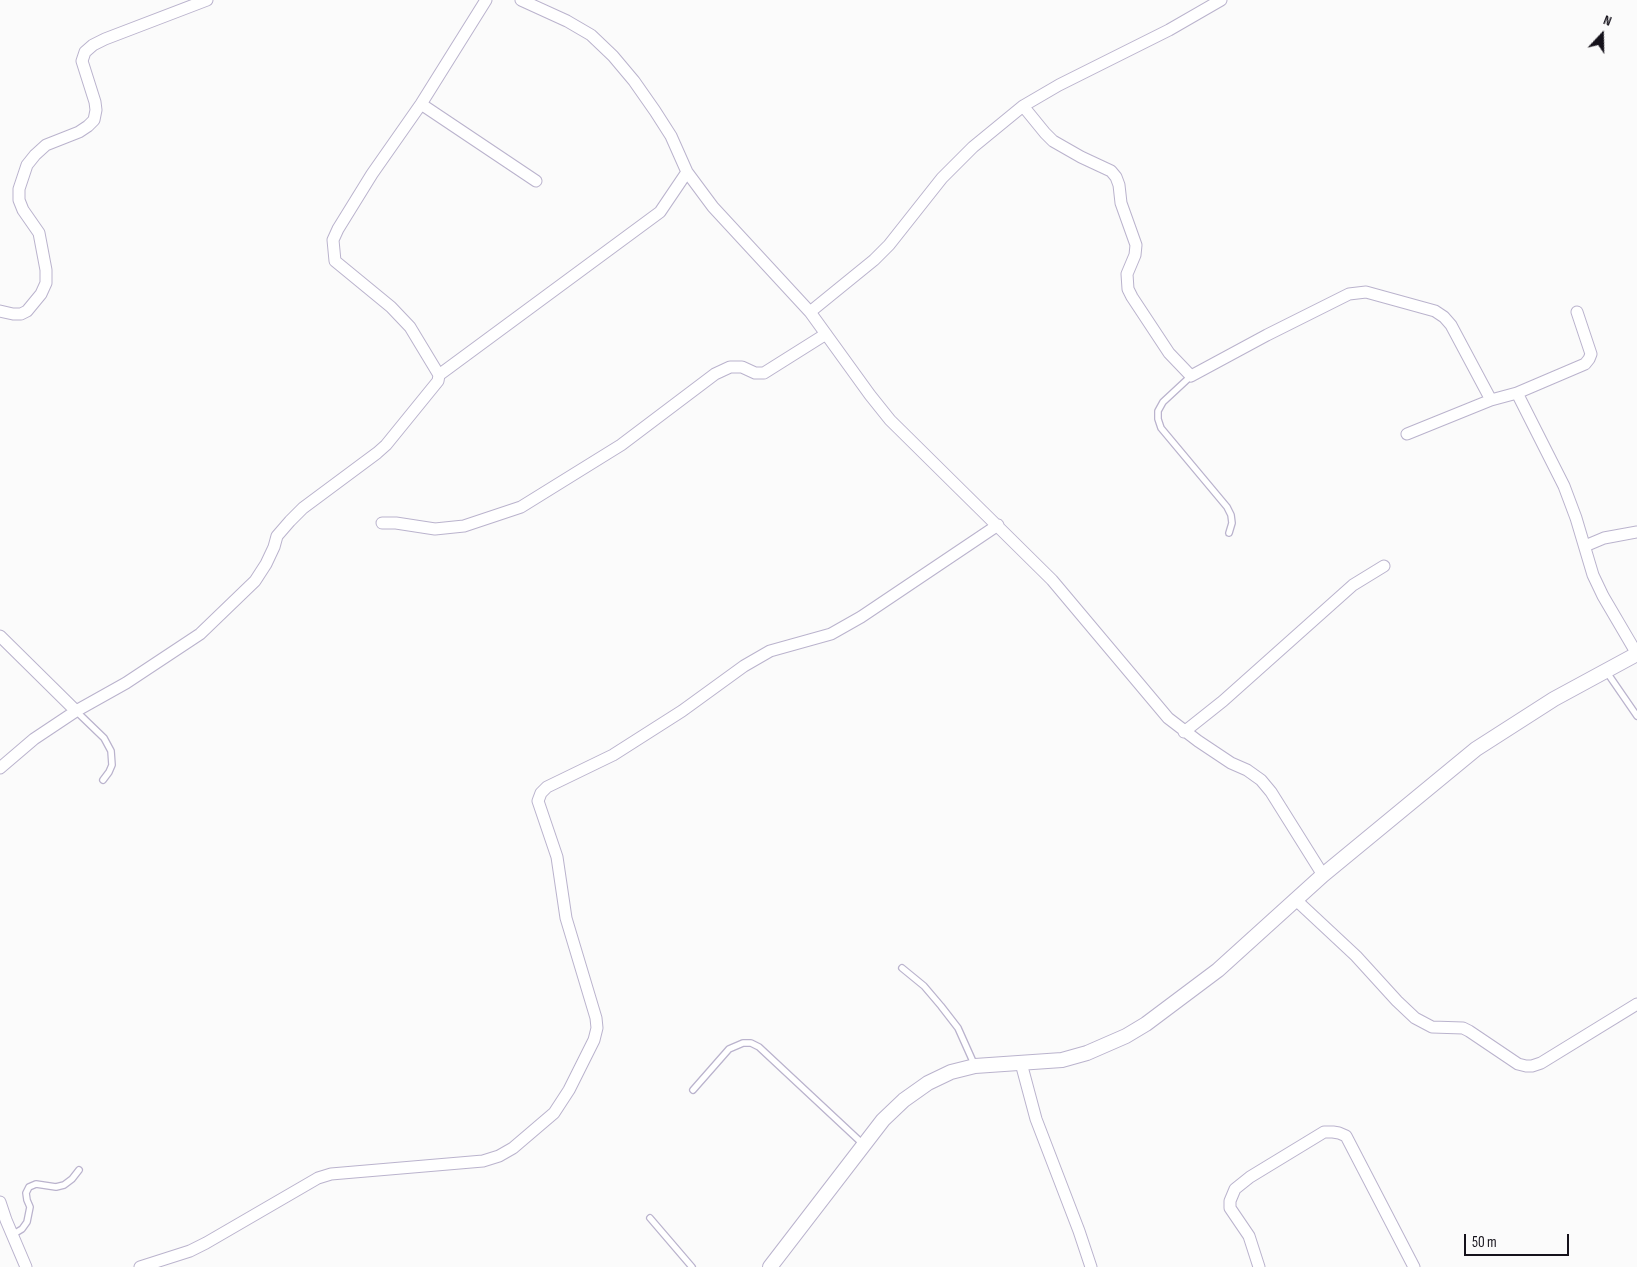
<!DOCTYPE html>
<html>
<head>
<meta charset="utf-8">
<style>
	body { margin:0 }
	#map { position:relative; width:1637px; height:1267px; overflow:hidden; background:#fbfbfb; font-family:"Sofia Sans Condensed",sans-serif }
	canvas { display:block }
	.north { position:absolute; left:1577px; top:10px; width:50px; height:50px; -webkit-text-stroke:4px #fbfbfb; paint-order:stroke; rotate:21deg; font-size:14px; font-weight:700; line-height:20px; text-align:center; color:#15121b }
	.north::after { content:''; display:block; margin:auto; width:18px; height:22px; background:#15121b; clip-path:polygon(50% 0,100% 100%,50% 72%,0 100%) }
	.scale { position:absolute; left:1464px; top:1234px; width:105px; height:22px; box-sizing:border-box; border:2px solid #15121b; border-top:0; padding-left:6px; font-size:15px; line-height:18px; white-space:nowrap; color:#15121b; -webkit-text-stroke:4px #fbfbfb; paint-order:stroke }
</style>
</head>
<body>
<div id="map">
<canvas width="1637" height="1267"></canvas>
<div class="north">N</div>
<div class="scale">50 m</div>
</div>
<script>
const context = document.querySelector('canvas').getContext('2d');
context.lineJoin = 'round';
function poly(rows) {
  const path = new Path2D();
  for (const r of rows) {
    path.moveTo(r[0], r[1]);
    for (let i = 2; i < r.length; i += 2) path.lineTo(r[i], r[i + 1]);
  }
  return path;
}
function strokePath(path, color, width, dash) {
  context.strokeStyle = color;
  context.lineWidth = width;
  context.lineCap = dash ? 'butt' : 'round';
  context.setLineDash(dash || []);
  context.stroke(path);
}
const service = poly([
	[1191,376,1163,402,1158,411,1158,419,1161,428,1227,507,1231,515,1232,523,1229,533],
	[1606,671,1637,716],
	[76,711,104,738,111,751,112,765,109,772,103,780],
	[902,968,924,986,941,1006,958,1028,975,1066],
	[693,1090,729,1049,743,1043,751,1043,759,1047,864,1145],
	[650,1218,692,1267],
	[12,1235,22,1229,27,1222,30,1207,27,1200,26,1193,29,1187,36,1184,56,1187,64,1185,72,1179,79,1170]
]);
const minor = poly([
	[521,0,567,21,591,35,613,56,634,81,655,111,671,136,687,172,713,207,810,312,870,395,890,420,1052,580,1168,718,1198,741,1231,763,1247,770,1261,780,1271,792,1323,875],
	[421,104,536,181],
	[1023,106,1045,133,1053,141,1081,157,1111,171,1116,177,1119,185,1121,203,1136,245,1135,255,1127,274,1128,289,1132,297,1169,353,1191,376,1267,335,1349,294,1366,292,1435,311,1444,317,1451,325,1491,400],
	[0,311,13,314,21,314,27,311,41,294,46,283,46,270,39,233,23,210,19,200,19,189,27,165,35,155,46,145,79,132,88,126,94,120,96,110,95,102,82,61,85,52,93,45,105,39,207,0],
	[810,312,874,260,889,245,942,178,973,147,1023,106,1059,85,1169,30,1221,0],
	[439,375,660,212,687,172],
	[1517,393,1585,364,1589,359,1591,354,1577,312],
	[1407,434,1491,400,1517,393,1564,486,1576,518,1593,575,1603,596,1637,654],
	[382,523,396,523,435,529,464,526,521,507,621,445,715,374,730,367,742,367,755,373,764,373,826,334],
	[1585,546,1604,538,1637,532],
	[0,636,76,711,34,739,0,768],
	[76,711,126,683,200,634,255,581,266,564,274,547,277,536,290,521,303,508,377,453,386,445,438,381,439,375,410,327,391,307,335,261,333,240,338,229,372,174,421,104,486,0],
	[1184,732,1223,701,1353,585,1384,566],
	[1296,900,1356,956,1397,1001,1415,1018,1432,1027,1463,1028,1469,1031,1518,1064,1526,1066,1532,1066,1541,1063,1637,1004],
	[1021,1063,1036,1119,1079,1231,1091,1267],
	[0,1202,6,1220,26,1267],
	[140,1267,190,1251,206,1243,318,1178,331,1174,483,1161,499,1156,513,1148,554,1113,569,1090,594,1040,597,1028,596,1018,566,918,557,857,538,801,541,793,547,787,613,755,682,711,744,666,770,651,831,634,861,617,998,525],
	[1259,1267,1249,1236,1230,1208,1230,1201,1235,1189,1250,1177,1324,1132,1333,1132,1339,1133,1346,1136,1414,1267]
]);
const tertiary = poly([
	[770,1267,883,1120,904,1100,928,1083,951,1072,975,1066,1062,1060,1087,1053,1126,1036,1146,1024,1218,970,1323,875,1476,749,1554,699,1637,654]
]);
strokePath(service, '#bab3cd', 8);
strokePath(minor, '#bab3cd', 13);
strokePath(tertiary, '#bab3cd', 16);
strokePath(service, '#fff', 5.5);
strokePath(minor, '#fff', 11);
strokePath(tertiary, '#fff', 14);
</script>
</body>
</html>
